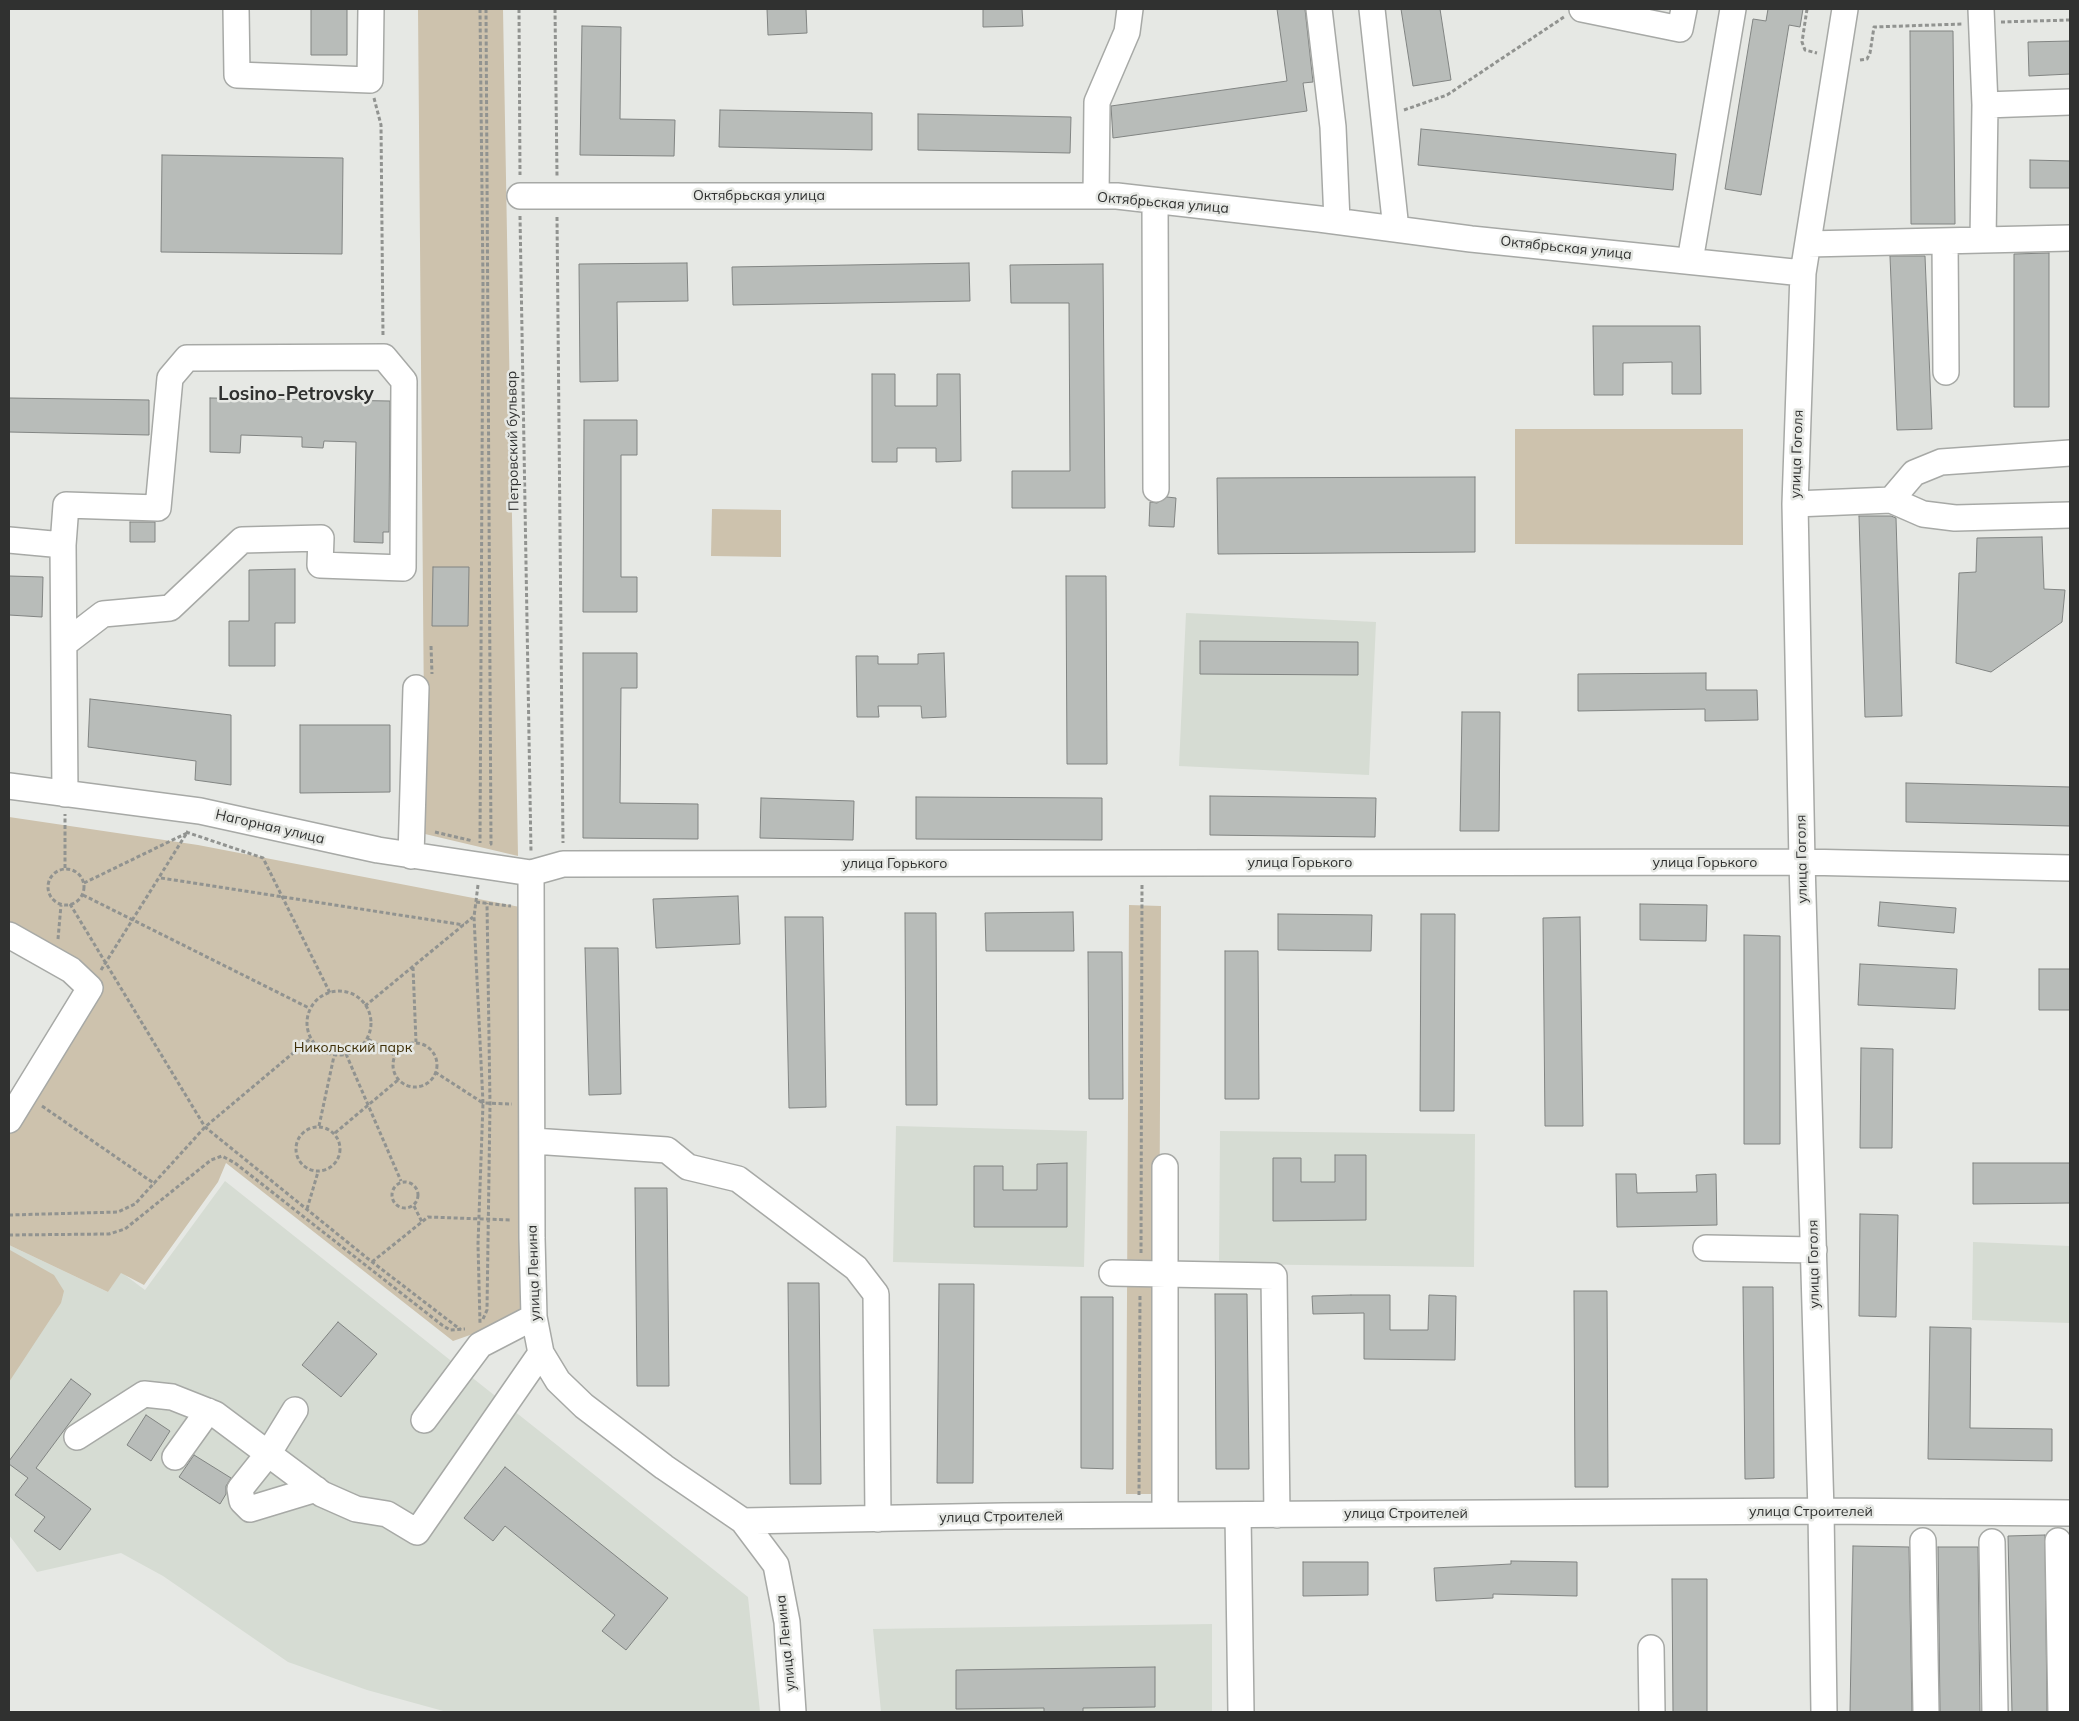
<!DOCTYPE html>
<html>
<head>
<meta charset="utf-8">
<style>
	body { margin:0 }
	#map { position:relative; width:2079px; height:1721px; overflow:hidden; background:#e6e8e4; font-family:Mulish,sans-serif }
	canvas { display:block }
	.frame { position:absolute; inset:0; border:10px solid #303130; pointer-events:none }
</style>
</head>
<body>
<div id="map">
<canvas width="2079" height="1721"></canvas>
<div class="frame"></div>
</div>
<script>
const context = document.querySelector('canvas').getContext('2d');
context.lineJoin = 'round';
function fill(path, color) {
  context.fillStyle = color;
  context.fill(path, 'evenodd');
}
function poly(rows) {
  const path = new Path2D();
  for (const r of rows) {
    if (r.length === 3) {
      path.moveTo(r[0] + r[2], r[1]);
      path.arc(r[0], r[1], r[2], 0, 2 * Math.PI);
      continue;
    }
    path.moveTo(r[0], r[1]);
    for (let i = 2; i < r.length; i += 2) path.lineTo(r[i], r[i + 1]);
  }
  return path;
}
function strokePath(path, color, width, dash) {
  context.strokeStyle = color;
  context.lineWidth = width;
  context.lineCap = dash ? 'butt' : 'round';
  context.setLineDash(dash || []);
  context.stroke(path);
}
function drawText(font, color, halo, rows, align = 'center') {
  context.font = font + ' Mulish,sans-serif';
  context.lineWidth = 5;
  context.setLineDash([]);
  context.textBaseline = 'middle';
  context.strokeStyle = halo;
  context.fillStyle = color;
  for (const [text, x, y, turn = 0] of rows) {
    context.save();
    context.translate(x, y);
    context.rotate((+turn || 0) * Math.PI / 180);
    context.textAlign = isNaN(turn) ? turn : align;
    if (halo) context.strokeText(text, 0, 0);
    context.fillText(text, 0, 0);
    context.restore();
  }
}
const built = poly([
	[1186,613,1376,622,1369,775,1179,766],
	[896,1126,1087,1131,1084,1267,893,1262],
	[1220,1131,1475,1134,1474,1267,1219,1264],
	[225,1181,748,1597,760,1712,447,1712,367,1690,288,1662,163,1576,121,1553,37,1572,9,1535,9,1245,108,1292,121,1272,145,1290],
	[1973,1242,2070,1246,2070,1323,1972,1320],
	[1212,1624,1212,1712,881,1712,873,1629]
]);
const green = poly([
	[418,9,503,9,518,856,425,834],
	[1515,429,1743,429,1743,545,1515,544],
	[712,509,781,510,781,557,711,556],
	[9,817,198,845,520,907,527,1315,453,1341,226,1163,218,1182,144,1285,121,1273,108,1292,9,1245,9,1102,81,985,9,941],
	[1129,905,1161,906,1158,1494,1126,1494],
	[10,1250,54,1275,64,1291,61,1303,9,1382]
]);
const building = poly([
	[311,9,347,9,347,55,311,55,311,9],
	[767,9,806,9,807,33,768,35,767,9],
	[983,9,1022,9,1023,26,983,27,983,9],
	[1277,9,1305,9,1313,82,1303,83,1307,111,1113,138,1111,106,1287,81,1277,9],
	[1401,9,1440,9,1451,80,1413,86,1401,9],
	[1768,9,1803,9,1800,27,1789,25,1761,195,1725,189,1753,19,1766,21,1768,9],
	[582,26,621,27,620,119,675,120,674,156,580,155,582,26],
	[1910,31,1953,31,1955,224,1911,224,1910,31],
	[2070,41,2070,74,2029,76,2028,42,2070,41],
	[720,110,872,113,872,150,719,147,720,110],
	[918,114,1071,117,1070,153,918,150,918,114],
	[1421,129,1676,154,1673,190,1418,165,1421,129],
	[162,155,343,158,342,254,161,252,162,155],
	[2030,160,2070,161,2070,188,2030,188,2030,160],
	[2049,253,2049,407,2014,407,2014,254,2049,253],
	[1890,256,1925,256,1932,429,1897,430,1890,256],
	[687,263,688,301,617,302,618,381,580,382,579,264,687,263],
	[969,263,970,301,733,305,732,267,969,263],
	[1103,264,1105,508,1012,508,1012,471,1070,471,1069,303,1011,303,1010,265,1103,264],
	[1593,326,1700,326,1701,394,1672,394,1672,362,1623,363,1623,395,1594,395,1593,326],
	[872,374,895,374,895,406,937,406,937,374,960,374,961,461,936,462,936,448,897,448,897,462,872,462,872,374],
	[9,398,149,400,149,435,9,432,9,398],
	[210,398,390,401,389,532,383,532,383,543,354,542,356,442,324,441,323,448,302,447,302,437,241,435,240,453,210,452,210,398],
	[584,420,637,420,637,455,621,455,621,577,637,577,637,612,583,612,584,420],
	[1475,477,1475,552,1218,554,1217,478,1475,477],
	[1167,497,1176,498,1174,527,1149,526,1150,502,1157,503,1167,497],
	[1859,516,1891,516,1896,518,1902,716,1865,717,1859,516],
	[130,522,155,522,155,542,130,542,130,522],
	[2042,537,2044,589,2065,590,2062,622,1991,672,1956,663,1959,573,1976,572,1977,538,2042,537],
	[433,567,469,567,468,626,432,626,433,567],
	[295,569,295,623,275,623,275,666,229,666,229,621,249,621,249,570,295,569],
	[9,576,43,577,42,617,9,615,9,576],
	[1066,576,1106,576,1107,764,1067,764,1066,576],
	[1200,641,1358,642,1358,675,1200,674,1200,641],
	[583,653,637,653,637,688,621,688,620,803,698,804,698,839,583,838,583,653],
	[944,653,946,717,922,718,921,706,878,706,879,717,857,717,856,656,878,656,878,664,918,664,918,654,944,653],
	[1706,673,1706,690,1757,690,1758,720,1705,721,1705,709,1578,711,1578,674,1706,673],
	[90,699,231,715,231,785,195,780,196,761,88,747,90,699],
	[1462,712,1500,712,1499,831,1460,831,1462,712],
	[300,725,390,725,390,792,300,793,300,725],
	[1906,783,2070,787,2070,826,1906,822,1906,783],
	[1210,796,1376,798,1375,837,1210,835,1210,796],
	[916,797,1102,798,1102,840,916,839,916,797],
	[761,798,854,801,853,840,760,838,761,798],
	[738,896,740,944,656,948,653,899,738,896],
	[1880,902,1956,908,1954,933,1878,926,1880,902],
	[1640,904,1707,905,1706,941,1640,940,1640,904],
	[1073,912,1074,951,986,951,985,913,1073,912],
	[905,913,936,913,937,1105,906,1105,905,913],
	[1278,914,1372,915,1371,951,1278,950,1278,914],
	[1421,914,1455,914,1454,1111,1420,1111,1421,914],
	[785,917,823,917,826,1107,789,1108,785,917],
	[1580,917,1583,1126,1545,1126,1543,918,1580,917],
	[1744,935,1780,936,1780,1144,1744,1144,1744,935],
	[585,948,618,948,621,1094,589,1095,585,948],
	[1225,951,1258,951,1259,1099,1225,1099,1225,951],
	[1088,952,1122,952,1123,1099,1089,1099,1088,952],
	[1860,964,1957,969,1955,1009,1858,1005,1860,964],
	[2039,969,2070,969,2070,1010,2039,1010,2039,969],
	[1861,1048,1893,1049,1892,1148,1860,1148,1861,1048],
	[1335,1155,1366,1155,1366,1220,1273,1221,1273,1158,1301,1158,1301,1182,1335,1182,1335,1155],
	[1067,1163,1067,1227,974,1227,974,1166,1003,1166,1003,1190,1037,1190,1037,1164,1067,1163],
	[1973,1163,2070,1163,2070,1203,1973,1204,1973,1163],
	[1616,1174,1636,1174,1637,1193,1697,1192,1696,1175,1716,1174,1717,1225,1617,1227,1616,1174],
	[635,1188,667,1188,669,1386,637,1386,635,1188],
	[1860,1214,1898,1215,1896,1317,1859,1316,1860,1214],
	[788,1283,819,1283,821,1484,790,1484,788,1283],
	[939,1284,974,1284,973,1483,937,1483,939,1284],
	[1743,1287,1773,1287,1774,1478,1745,1479,1743,1287],
	[1574,1291,1607,1291,1608,1487,1575,1487,1574,1291],
	[1215,1294,1247,1294,1249,1469,1216,1469,1215,1294],
	[1351,1295,1390,1295,1390,1330,1428,1330,1429,1295,1456,1296,1455,1360,1364,1359,1364,1313,1313,1314,1312,1296,1351,1295],
	[1081,1297,1113,1297,1113,1469,1081,1468,1081,1297],
	[338,1322,377,1354,341,1397,302,1365,338,1322],
	[1930,1327,1971,1328,1970,1428,2052,1429,2052,1461,1928,1459,1930,1327],
	[71,1379,91,1394,36,1468,91,1509,60,1550,34,1531,45,1517,15,1495,28,1478,9,1464,9,1461,71,1379],
	[146,1415,170,1431,151,1461,127,1445,146,1415],
	[194,1455,231,1478,226,1486,226,1494,220,1504,179,1477,194,1455],
	[505,1467,668,1598,626,1650,602,1631,615,1615,505,1526,493,1541,464,1518,505,1467],
	[2045,1535,2047,1712,2012,1712,2008,1536,2045,1535],
	[1853,1546,1909,1547,1912,1712,1850,1712,1853,1546],
	[1938,1547,1978,1547,1980,1712,1940,1712,1938,1547],
	[1511,1561,1577,1562,1577,1596,1493,1594,1493,1598,1436,1601,1434,1568,1511,1564,1511,1561],
	[1303,1562,1368,1562,1368,1595,1303,1596,1303,1562],
	[1672,1579,1707,1579,1707,1712,1673,1712,1672,1579],
	[1155,1667,1155,1707,1083,1708,1083,1712,1044,1712,1044,1708,956,1709,956,1670,1155,1667]
]);
const path = poly([
	[480,9,483,284,480,843],
	[486,9,491,844,489,844],
	[519,9,520,175],
	[555,9,557,176],
	[1807,9,1802,42,1805,50,1817,53],
	[2001,22,2070,20],
	[1860,60,1867,59,1870,53,1874,27,1962,24],
	[374,98,381,125,383,336],
	[1404,110,1447,95,1564,17],
	[520,216,531,852],
	[557,217,563,843],
	[431,646,432,674],
	[186,832,263,858,330,993],
	[435,832,473,841],
	[65,868,65,814],
	[66,887,18],
	[161,878,464,925],
	[84,883,187,833],
	[478,885,474,917,483,1103,512,1104],
	[83,895,309,1008],
	[476,902,511,906],
	[70,904,205,1127,367,1258,461,1330],
	[58,939,61,905],
	[413,967,416,1042],
	[101,970,188,831],
	[339,1023,32],
	[365,1006,473,917],
	[368,1039,396,1056],
	[415,1065,22],
	[346,1054,401,1181],
	[435,1072,483,1103,478,1244,480,1323],
	[42,1106,155,1184],
	[319,1126,334,1056],
	[318,1149,22],
	[335,1133,398,1080],
	[405,1195,13],
	[414,1206,422,1222],
	[307,1209,318,1172],
	[9,1215,118,1212,135,1204,205,1127,311,1038],
	[9,1235,109,1234,125,1229,211,1160,222,1156,235,1163,442,1325,450,1330,465,1329],
	[1141,1253,1142,884],
	[372,1262,428,1217,511,1220],
	[483,1319,487,1310,490,1104,487,903],
	[1139,1495,1140,1294]
]);
const minor = poly([
	[236,9,237,75,370,80,371,9],
	[1319,9,1333,127,1337,221],
	[1372,9,1396,229],
	[1582,9,1680,29,1684,9],
	[1981,9,1985,105,2070,102],
	[520,196,1117,196,1319,219,1471,239,1803,273],
	[1096,196,1097,102,1127,32,1130,9],
	[1155,201,1156,489],
	[1983,240,1985,105],
	[1945,241,1946,372],
	[1808,244,2070,238],
	[1690,261,1733,9],
	[1891,500,1914,473,1941,462,2070,453],
	[1795,504,1891,500,1923,514,1955,518,2070,515],
	[9,540,63,545,65,794],
	[63,545,66,505,158,508,170,378,187,358,384,357,404,381,403,568,320,565,321,538,242,540,170,608,103,614,64,644],
	[9,786,200,811,378,850,531,873,563,864,1802,862,2070,868],
	[411,856,416,688],
	[531,873,532,1238,534,1317,541,1353,558,1381,584,1406,664,1467,743,1521,776,1565,787,1622,793,1712],
	[9,935,71,970,90,988,9,1120],
	[533,1141,667,1150,688,1167,738,1179,856,1268,876,1294,878,1519],
	[1706,1248,1814,1250],
	[1112,1273,1274,1276,1277,1515],
	[295,1410,268,1454,240,1489,242,1501,250,1509,316,1489],
	[424,1420,480,1345,534,1317],
	[77,1437,144,1394,172,1397,215,1414,322,1494,356,1509,387,1514,417,1532,541,1353],
	[175,1457,208,1411],
	[1165,1515,1165,1167],
	[1238,1515,1241,1712],
	[743,1521,1004,1516,1821,1511,2070,1513],
	[1923,1541,1926,1712],
	[2058,1541,2061,1712],
	[1992,1542,1995,1712],
	[1651,1648,1652,1712],
	[1824,1712,1821,1511,1802,862,1795,504,1803,273,1845,9]
]);
const streetNames = [
	["Октябрьская улица",759,196],
	["Октябрьская улица",1163,203,5],
	["Октябрьская улица",1566,248,6],
	["Петровский бульвар",513,441,-91],
	["улица Гоголя",1797,454,-88],
	["Нагорная улица",270,827,13],
	["улица Гоголя",1802,859,-91],
	["улица Горького",1300,863],
	["улица Горького",1705,863],
	["улица Горького",895,864],
	["улица Гоголя",1814,1264,-91],
	["улица Ленина",534,1273,-92],
	["улица Строителей",1811,1512],
	["улица Строителей",1406,1514],
	["улица Строителей",1001,1517,-1],
	["улица Ленина",786,1643,-96]
];
const parkNames = [
	["Никольский парк",353,1048]
];
const districtNames = [
	["Losino-Petrovsky",296,394]
];
fill(built, '#d6dcd3');
fill(green, '#cdc2ad');
fill(building, '#b8bcb9');
strokePath(building, '#818482', 1);
strokePath(minor, '#a7a9a6', 28);
strokePath(path, '#919390', 3, [4, 2.5]);
strokePath(minor, '#fff', 25);
drawText('14px', '#303130', '#e6e8e4', streetNames);
drawText('14px', '#3e2e06', '#e6e8e4', parkNames);
drawText('bold 19px', '#303130', '#e6e8e4', districtNames);
</script>
</body>
</html>
